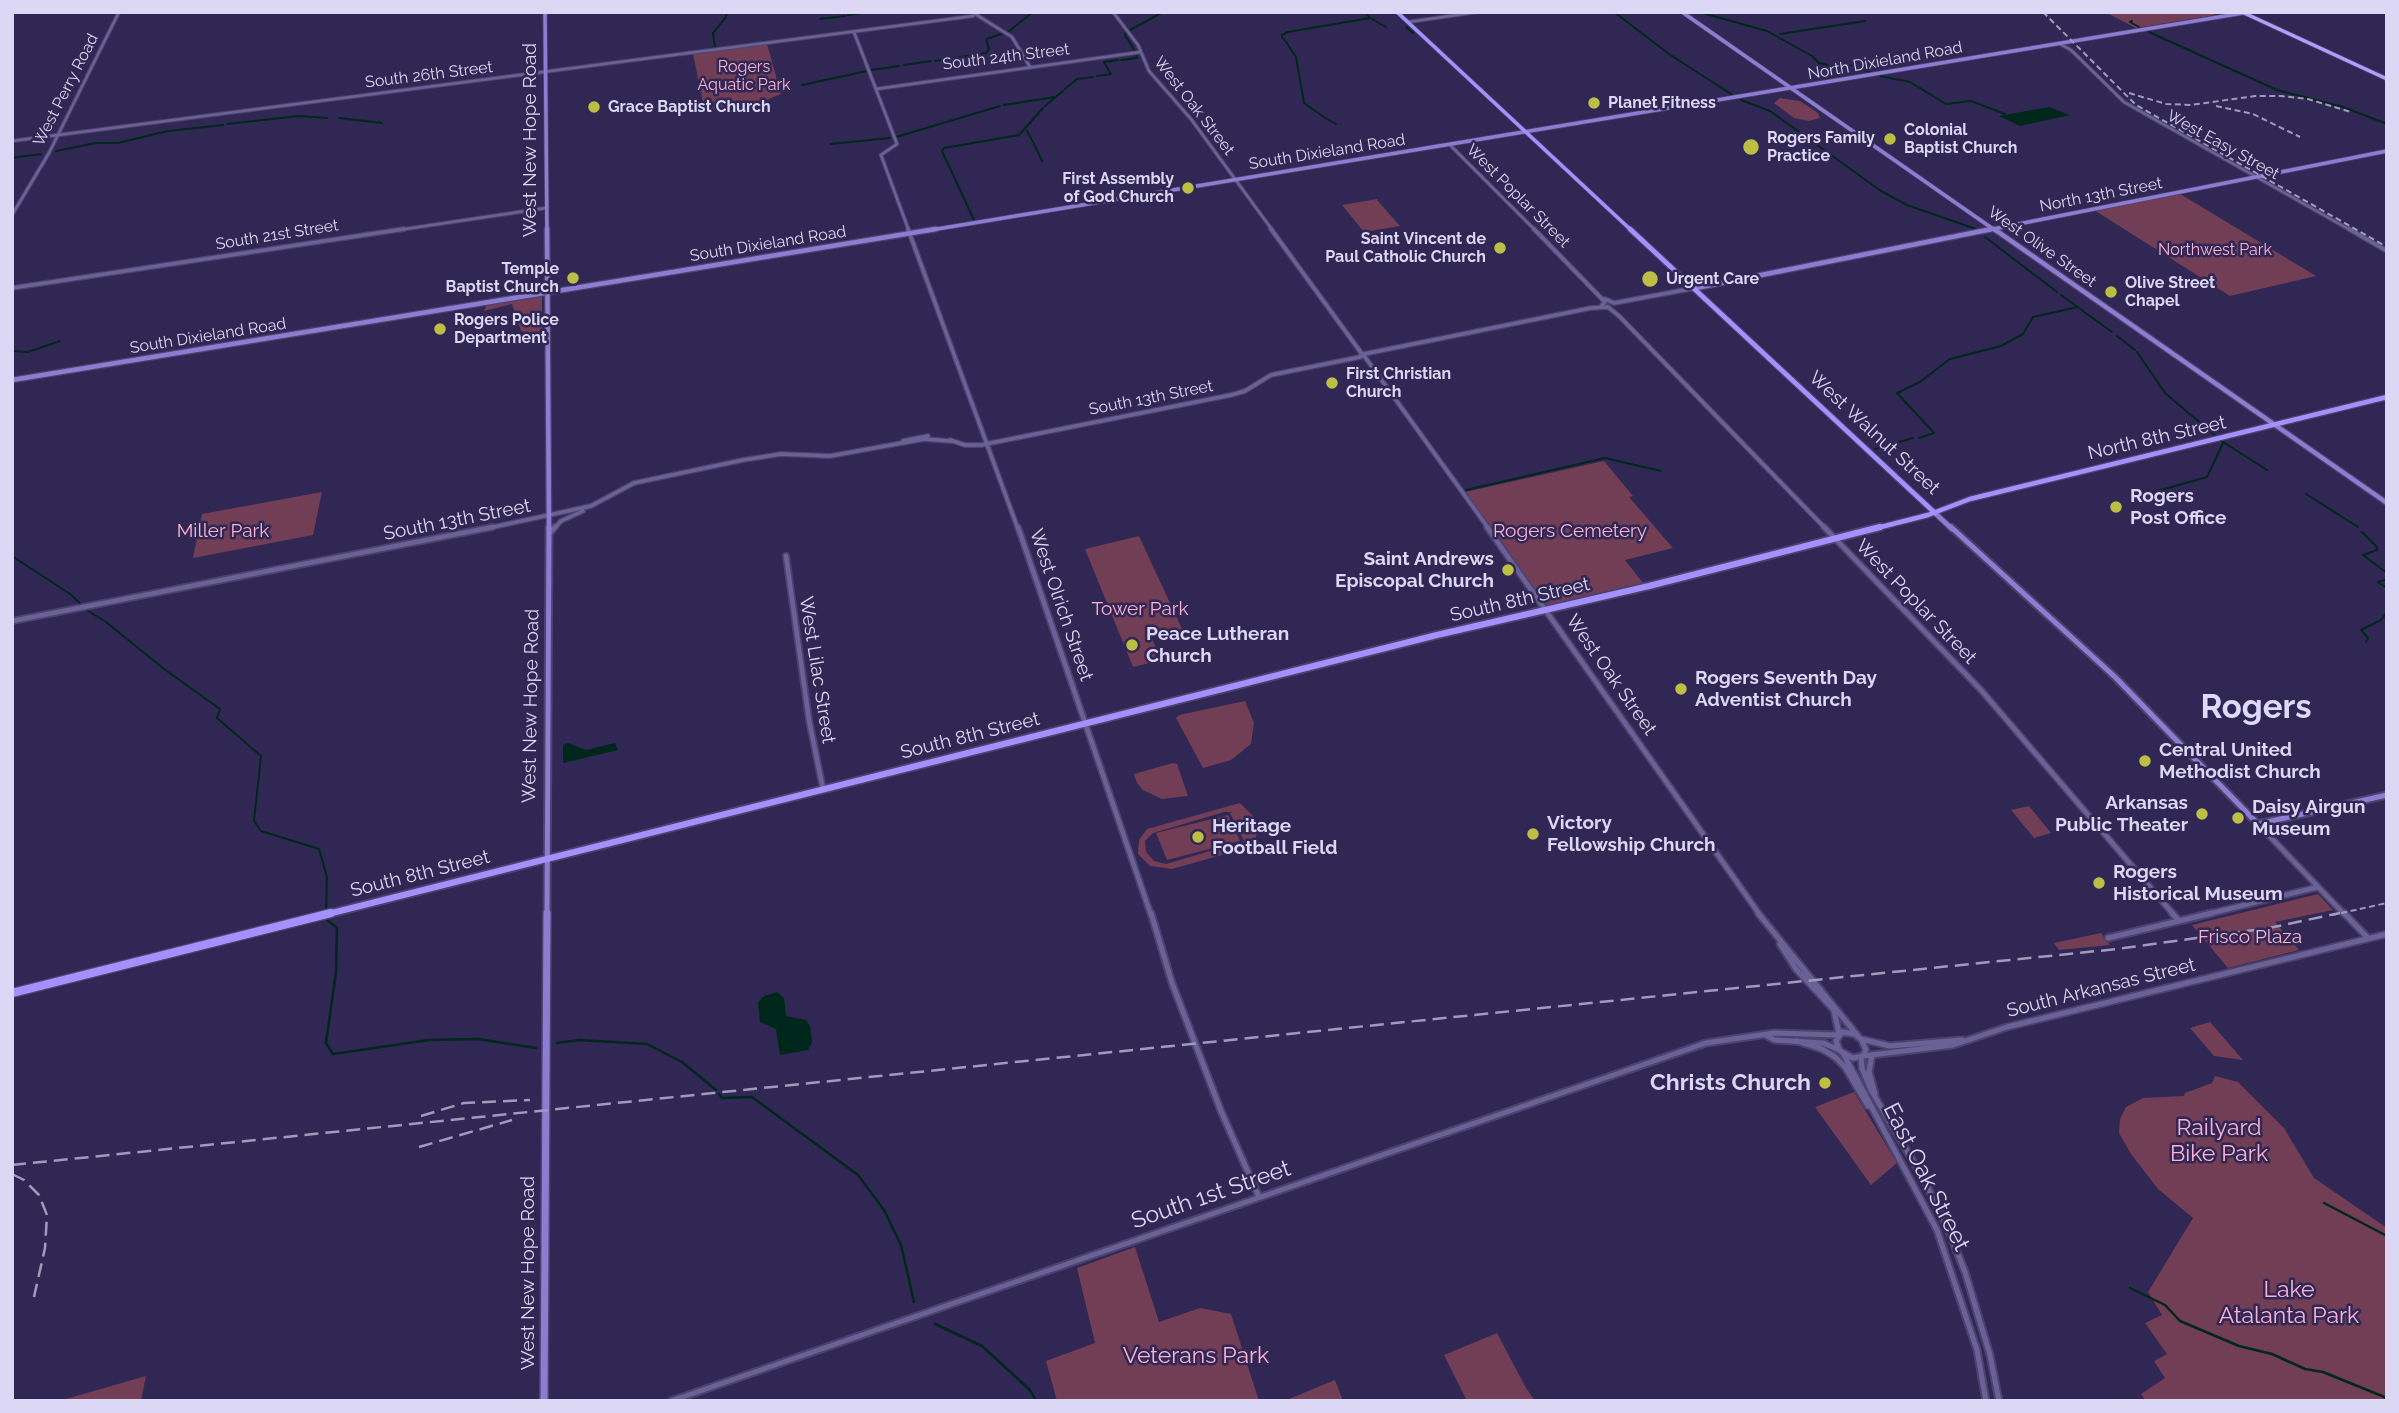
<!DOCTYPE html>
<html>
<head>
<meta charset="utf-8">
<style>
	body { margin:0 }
	#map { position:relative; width:2399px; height:1413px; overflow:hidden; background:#302754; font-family:Raleway,sans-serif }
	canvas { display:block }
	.frame { position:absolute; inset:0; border:14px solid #dbd7f4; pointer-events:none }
</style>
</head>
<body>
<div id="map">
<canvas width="2399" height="1413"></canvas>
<div class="frame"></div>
</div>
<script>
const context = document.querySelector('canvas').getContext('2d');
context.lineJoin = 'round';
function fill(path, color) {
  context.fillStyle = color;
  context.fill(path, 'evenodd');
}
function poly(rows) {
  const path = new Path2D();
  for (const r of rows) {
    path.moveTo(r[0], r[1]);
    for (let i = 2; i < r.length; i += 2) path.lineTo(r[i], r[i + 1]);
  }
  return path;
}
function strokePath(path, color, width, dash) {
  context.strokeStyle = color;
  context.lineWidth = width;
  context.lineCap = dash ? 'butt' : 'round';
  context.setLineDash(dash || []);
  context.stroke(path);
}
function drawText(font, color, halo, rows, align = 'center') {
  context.font = font + ' Raleway,sans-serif';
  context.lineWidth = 5;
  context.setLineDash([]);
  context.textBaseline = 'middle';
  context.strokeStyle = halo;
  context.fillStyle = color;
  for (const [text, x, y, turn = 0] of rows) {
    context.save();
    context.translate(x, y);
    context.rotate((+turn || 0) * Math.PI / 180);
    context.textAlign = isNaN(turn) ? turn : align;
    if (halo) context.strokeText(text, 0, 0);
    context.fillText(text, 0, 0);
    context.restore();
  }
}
const green = poly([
	[2105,12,2209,12,2216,15,2136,28],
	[767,44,781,94,754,105,705,112,693,54],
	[1780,98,1800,101,1818,113,1820,118,1809,121,1794,118,1774,103],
	[2177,192,2316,276,2230,296,2094,210],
	[1377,199,1377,200,1400,226,1364,232,1342,205],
	[537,296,542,297,542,330,538,332,527,333,521,331,512,304,484,311,487,304],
	[1604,461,1633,496,1629,497,1673,548,1625,560,1643,583,1547,607,1465,492],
	[322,492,313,535,193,558,202,514],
	[1139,536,1182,629,1151,636,1161,660,1133,667,1085,549],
	[1245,701,1254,723,1251,744,1231,760,1203,768,1176,718,1179,715],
	[1173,763,1177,764,1188,796,1162,799,1143,790,1137,783,1134,774],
	[1240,803,1255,818,1258,825,1256,838,1243,849,1172,869,1150,866,1138,854,1139,840,1147,829],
	[1224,812,1233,812,1230,813,1244,841,1166,864,1154,861,1146,852,1145,841,1153,833],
	[2029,806,2051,833,2034,838,2011,810],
	[1228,815,1240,841,1167,860,1156,833],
	[2318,894,2333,910,2275,922,2299,950,2228,968,2192,925],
	[2101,933,2110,945,2059,950,2054,943],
	[2210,1022,2243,1060,2214,1056,2190,1028],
	[2215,1076,2238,1082,2284,1128,2314,1178,2387,1228,2387,1401,2146,1401,2141,1394,2165,1378,2154,1361,2167,1354,2145,1323,2162,1315,2148,1292,2193,1218,2158,1189,2131,1154,2119,1133,2120,1119,2126,1107,2143,1098,2184,1096,2185,1093,2212,1083],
	[1854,1092,1897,1163,1871,1185,1815,1107],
	[1135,1247,1159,1322,1200,1308,1231,1314,1259,1401,1057,1401,1046,1361,1095,1343,1077,1268],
	[1497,1333,1526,1388,1535,1401,1467,1401,1444,1355],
	[146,1376,141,1401,59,1401],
	[1335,1380,1343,1401,1284,1401]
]);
const water = poly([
	[2049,107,2070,115,2020,126,1999,116],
	[568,743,586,750,615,743,618,750,563,763,563,745],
	[777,992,784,998,786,1016,806,1020,810,1026,812,1042,808,1050,780,1055,776,1029,760,1022,758,1002,764,996]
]);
const streamFar1 = poly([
	[1614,12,1669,54,1734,96],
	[1699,12,1767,31,1812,56,1819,63,1828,65],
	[848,15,869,12],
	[726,16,727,12],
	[820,19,845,16],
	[1372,19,1386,27],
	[2132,21,2130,22,2139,27],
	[1406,27,1413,33],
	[1130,30,1163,12],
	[1008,32,1033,12],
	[1126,32,1125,35,1135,51],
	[2149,32,2277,90,2343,107,2387,124],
	[1780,34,1865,21],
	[1282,38,1282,35,1288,32,1370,18,1365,12],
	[1284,39,1296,57,1304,103,1327,119],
	[715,48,713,33,726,17],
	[1121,60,1137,58,1136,54],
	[935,61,986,53,989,49,986,39,1002,34],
	[904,65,931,61],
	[1851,65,1872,73],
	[871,70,899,66],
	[1097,76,1111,74,1104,62,1118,60],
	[1880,76,1910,82,1946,104,1971,101,2005,114],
	[802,85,867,71],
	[1065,89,1077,79,1093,77],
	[1741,100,1770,111,1881,191,1907,205,1976,229],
	[1004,105,1055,97],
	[1045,106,1063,91],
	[339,118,382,123],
	[1329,120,1336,124],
	[227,124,299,116,327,118],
	[1027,131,1033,142],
	[896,137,1000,106],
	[831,144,890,138],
	[1034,144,1042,161],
	[56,151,96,143,118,143,168,131,223,125],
	[12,158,41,154],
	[974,220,942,151,944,148,1019,135,1043,108],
	[1985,237,2057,292],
	[2061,295,2112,332],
	[2117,336,2135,350],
	[12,351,28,352,60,341],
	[2137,352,2165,393,2217,437],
	[1919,438,1934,433,1897,393,1920,382,1950,359,2001,346,2023,334,2033,317,2078,307],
	[2220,440,2267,470],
	[1875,449,1913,438],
	[1466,490,1605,458,1661,471],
	[2150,493,2207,477,2223,443],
	[2306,494,2358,527],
	[2362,532,2377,547,2377,550,2363,555,2387,573],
	[12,556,70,594,82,605],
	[2387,579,2378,582,2387,588],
	[86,610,105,621,164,669,220,709,217,718,261,756,254,821,261,831,319,849,327,877,326,911],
	[2366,642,2368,638,2361,630,2381,620,2387,612]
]);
const stream = poly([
	[326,919,337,928,336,972,326,1043,333,1054,429,1040,478,1039,536,1048],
	[557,1043,579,1040,647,1044,682,1062,716,1090],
	[719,1094,722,1098,752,1097,858,1175,884,1210,901,1245,914,1302],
	[2324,1203,2387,1236],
	[2130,1288,2165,1305,2180,1321,2239,1346,2272,1354,2305,1369,2323,1372,2387,1398],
	[935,1324,982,1346,1030,1390,1036,1401]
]);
const tertiaryFar3 = poly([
	[972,12,1012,37,1030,67],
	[1113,12,1138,45,1149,71,1191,119,1273,231],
	[1408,22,1477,12],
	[854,32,897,144,881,155,909,231],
	[2060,44,2071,50,2124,102,2352,231],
	[876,89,1141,52],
	[12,141,973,16],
	[1450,145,1536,231],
	[12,215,49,153,119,12],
	[392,231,546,208]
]);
const tertiaryFar2 = poly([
	[908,229,1018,529],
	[1271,229,1362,354],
	[1534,229,1605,302,1602,305],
	[2349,229,2387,251],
	[12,288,404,229],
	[1605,299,1614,303,1695,288],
	[1591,308,1608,307,1619,316,1826,529],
	[1361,354,1365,355,1360,357,1361,354],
	[1364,354,1591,308],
	[1365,357,1489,529],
	[950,440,965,445,981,445,1231,395,1245,391,1271,375,1360,357],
	[903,441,928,436],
	[484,529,591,506,634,483,743,460,781,454,830,456,924,439,950,441],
	[554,529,561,521,583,511]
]);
const tertiaryFar1 = poly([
	[1018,527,1151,915],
	[1487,527,1760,915],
	[1824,527,1981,690,2174,915],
	[550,533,555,527],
	[786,556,809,720,823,789],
	[12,621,493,527],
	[2258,824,2345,915],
	[2204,915,2318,887]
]);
const tertiary = poly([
	[1151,913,1172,983,1221,1111,1259,1197],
	[1758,913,1858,1036],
	[2172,913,2179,921],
	[2344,913,2368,938],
	[2108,938,2212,913],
	[1780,944,1796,969,1834,1010,1839,1034],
	[1842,1032,1854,1034,1861,1039,1866,1050,1863,1056,1853,1058,1840,1051,1836,1041,1842,1032],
	[1767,1036,1775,1040,1823,1043,1837,1049],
	[1861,1039,1890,1046,1962,1040],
	[1797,1041,1822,1049,1835,1057,1845,1067,1868,1106],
	[1844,1055,1937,1230,1977,1350,1986,1401],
	[1872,1055,1869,1072,1875,1094],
	[1863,1056,1953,1045,2007,1027,2387,934],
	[1861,1057,1862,1068,1871,1090,1923,1178,1948,1229,1965,1272,1990,1355,1999,1401],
	[671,1401,1706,1043,1774,1033,1838,1035]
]);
const secondaryFar3 = poly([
	[545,12,547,231],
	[1682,12,1996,231],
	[925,231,2243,13],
	[1983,231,2387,151]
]);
const secondaryFar2 = poly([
	[547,229,549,529],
	[1994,229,2387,503],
	[1696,288,1992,229],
	[12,380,936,229],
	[1935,513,1952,529]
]);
const secondaryFar1 = poly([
	[1951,527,2115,677,2258,824,2387,795],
	[547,915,549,527]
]);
const secondary = poly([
	[544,1401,547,913]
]);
const primaryFar3 = poly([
	[1397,12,1632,231]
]);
const primaryFar2 = poly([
	[1630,229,1935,513],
	[1873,529,1928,515,1970,499,2387,397]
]);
const primaryFar1 = poly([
	[324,915,1437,635,1649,586,1880,527]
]);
const primary = poly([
	[12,993,331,913]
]);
const trunk = poly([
	[2242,12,2387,79]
]);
const railFar1 = poly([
	[2043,12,2136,105,2387,247],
	[2129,93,2166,104,2191,105,2255,96,2281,96,2308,99,2351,112],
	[2216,106,2253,114,2300,137],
	[2332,915,2387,903]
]);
const rail = poly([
	[421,1116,464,1103,530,1100],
	[419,1147,512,1120],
	[12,1165,2117,949,2269,928,2340,913],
	[12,1174,24,1180,39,1195,47,1215,45,1248,34,1297]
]);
const markers = [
	[1594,103,7,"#bcbf44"],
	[594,107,7,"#bcbf44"],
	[1890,139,7,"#bcbf44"],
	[1751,147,9,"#bcbf44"],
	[1188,188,7,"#bcbf44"],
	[1500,248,7,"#bcbf44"],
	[573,278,7,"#bcbf44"],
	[1650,279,9,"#bcbf44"],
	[2111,292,7,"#bcbf44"],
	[440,329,7,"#bcbf44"],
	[1332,383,7,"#bcbf44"],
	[2116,507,7,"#bcbf44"],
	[1508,570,7,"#bcbf44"],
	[1132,645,7,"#bcbf44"],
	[1681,689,7,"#bcbf44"],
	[2145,761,7,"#bcbf44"],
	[2202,814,7,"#bcbf44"],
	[2238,818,7,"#bcbf44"],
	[1533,834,7,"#bcbf44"],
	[1198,837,7,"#bcbf44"],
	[2099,883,7,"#bcbf44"],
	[1825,1083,7,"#bcbf44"]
];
const farStreetnames = [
	["South 24th Street",1006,57,-7],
	["North Dixieland Road",1885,61,-10],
	["South 26th Street",429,75,-7],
	["West Perry Road",66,90,-63],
	["West Oak Street",1194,106,52],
	["West Easy Street",2223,145,29],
	["South Dixieland Road",1327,152,-9],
	["North 13th Street",2101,195,-11],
	["West Poplar Street",1518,196,45],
	["South 21st Street",277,235,-9],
	["South Dixieland Road",768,244,-9],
	["West Olive Street",2042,247,35],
	["South Dixieland Road",208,336,-9],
	["South 13th Street",1151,398,-11]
];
const farParknames = [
	["Rogers",744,67],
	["Aquatic Park",744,85],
	["Northwest Park",2215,250]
];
const farPoinames = [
	["Planet Fitness",1608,103],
	["Grace Baptist Church",608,107],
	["Colonial",1904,130],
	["Baptist Church",1904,148],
	["Rogers Family",1767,138],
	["Practice",1767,156],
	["First Assembly",1174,179,"right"],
	["of God Church",1174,197,"right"],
	["Saint Vincent de",1486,239,"right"],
	["Paul Catholic Church",1486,257,"right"],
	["Temple",559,269,"right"],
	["Baptist Church",559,287,"right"],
	["Urgent Care",1666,279],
	["Olive Street",2125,283],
	["Chapel",2125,301],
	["Rogers Police",454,320],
	["Department",454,338],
	["First Christian",1346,374],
	["Church",1346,392]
];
const streetNames = [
	["West New Hope Road",530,140,-90],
	["West Walnut Street",1874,433,43],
	["North 8th Street",2157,438,-13],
	["South 13th Street",457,520,-11],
	["South 8th Street",1520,600,-13],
	["West Poplar Street",1916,602,46],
	["West Olrich Street",1061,605,71],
	["West Lilac Street",817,670,81],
	["West Oak Street",1611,675,55],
	["West New Hope Road",531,706,-89],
	["South 8th Street",970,736,-14],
	["South 8th Street",420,874,-14],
	["South Arkansas Street",2101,988,-14],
	["West New Hope Road",528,1273,-90]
];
const poiNames = [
	["Rogers",2130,496],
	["Post Office",2130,518],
	["Saint Andrews",1494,559,"right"],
	["Episcopal Church",1494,581,"right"],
	["Peace Lutheran",1146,634],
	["Church",1146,656],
	["Rogers Seventh Day",1695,678],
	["Adventist Church",1695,700],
	["Central United",2159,750],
	["Methodist Church",2159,772],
	["Arkansas",2188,803,"right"],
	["Public Theater",2188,825,"right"],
	["Daisy Airgun",2252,807],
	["Museum",2252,829],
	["Victory",1547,823],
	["Fellowship Church",1547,845],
	["Heritage",1212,826],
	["Football Field",1212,848],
	["Rogers",2113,872],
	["Historical Museum",2113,894]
];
const parkNames = [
	["Miller Park",223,531],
	["Rogers Cemetery",1570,531],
	["Tower Park",1140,609],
	["Frisco Plaza",2250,937]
];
const nearPoinames = [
	["Christs Church",1811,1083]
];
const nearParknames = [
	["Railyard",2219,1128],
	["Bike Park",2219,1154],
	["Lake",2289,1290],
	["Atalanta Park",2289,1316],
	["Veterans Park",1196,1356]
];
const nearStreetnames = [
	["East Oak Street",1926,1177,63],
	["South 1st Street",1211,1195,-19]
];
const townNames = [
	["Rogers",2256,708]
];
fill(green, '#713e56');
fill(water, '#00271c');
strokePath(streamFar1, '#00271c', 2);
strokePath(stream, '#00271c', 2.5);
strokePath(tertiaryFar3, '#4b436e', 4.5);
strokePath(tertiaryFar2, '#4b436e', 6);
strokePath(tertiaryFar1, '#4b436e', 8);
strokePath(tertiary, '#4b436e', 9);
strokePath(secondaryFar3, '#4b436e', 5);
strokePath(secondaryFar2, '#4b436e', 7);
strokePath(secondaryFar1, '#4b436e', 9);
strokePath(secondary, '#4b436e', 10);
strokePath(primaryFar3, '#4b436e', 5);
strokePath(primaryFar2, '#4b436e', 7);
strokePath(primaryFar1, '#4b436e', 10);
strokePath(primary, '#4b436e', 11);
strokePath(trunk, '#4b436e', 5);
strokePath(tertiaryFar3, '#6a6297', 2.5);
strokePath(tertiaryFar2, '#6a6297', 3.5);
strokePath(tertiaryFar1, '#6a6297', 4.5);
strokePath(tertiary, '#6a6297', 5);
strokePath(secondaryFar3, '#8c7cd2', 3.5);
strokePath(secondaryFar2, '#8c7cd2', 4.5);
strokePath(secondaryFar1, '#8c7cd2', 5);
strokePath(secondary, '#8c7cd2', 7);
strokePath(primaryFar3, '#a590ff', 3.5);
strokePath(primaryFar2, '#a590ff', 4.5);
strokePath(primaryFar1, '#a590ff', 6);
strokePath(primary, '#a590ff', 8);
strokePath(trunk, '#b09ffe', 3.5);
strokePath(railFar1, '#a09bbd', 2, [6, 3.5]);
strokePath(rail, '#a09bbd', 2.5, [14, 7]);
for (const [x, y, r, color] of markers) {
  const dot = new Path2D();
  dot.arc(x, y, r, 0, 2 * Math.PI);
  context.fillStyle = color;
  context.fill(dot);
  strokePath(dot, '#302754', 2.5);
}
drawText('16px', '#dbd7f4', '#302754', farStreetnames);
drawText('16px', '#fbb2d3', '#302754', farParknames);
drawText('bold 16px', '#dbd7f4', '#302754', farPoinames, 'left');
drawText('19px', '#dbd7f4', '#302754', streetNames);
drawText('bold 19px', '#dbd7f4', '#302754', poiNames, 'left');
drawText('19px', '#fbb2d3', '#302754', parkNames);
drawText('bold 23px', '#dbd7f4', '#302754', nearPoinames, 'right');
drawText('23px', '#fbb2d3', '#302754', nearParknames);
drawText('23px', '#dbd7f4', '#302754', nearStreetnames);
drawText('bold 33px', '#dedafc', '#302754', townNames);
</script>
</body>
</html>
